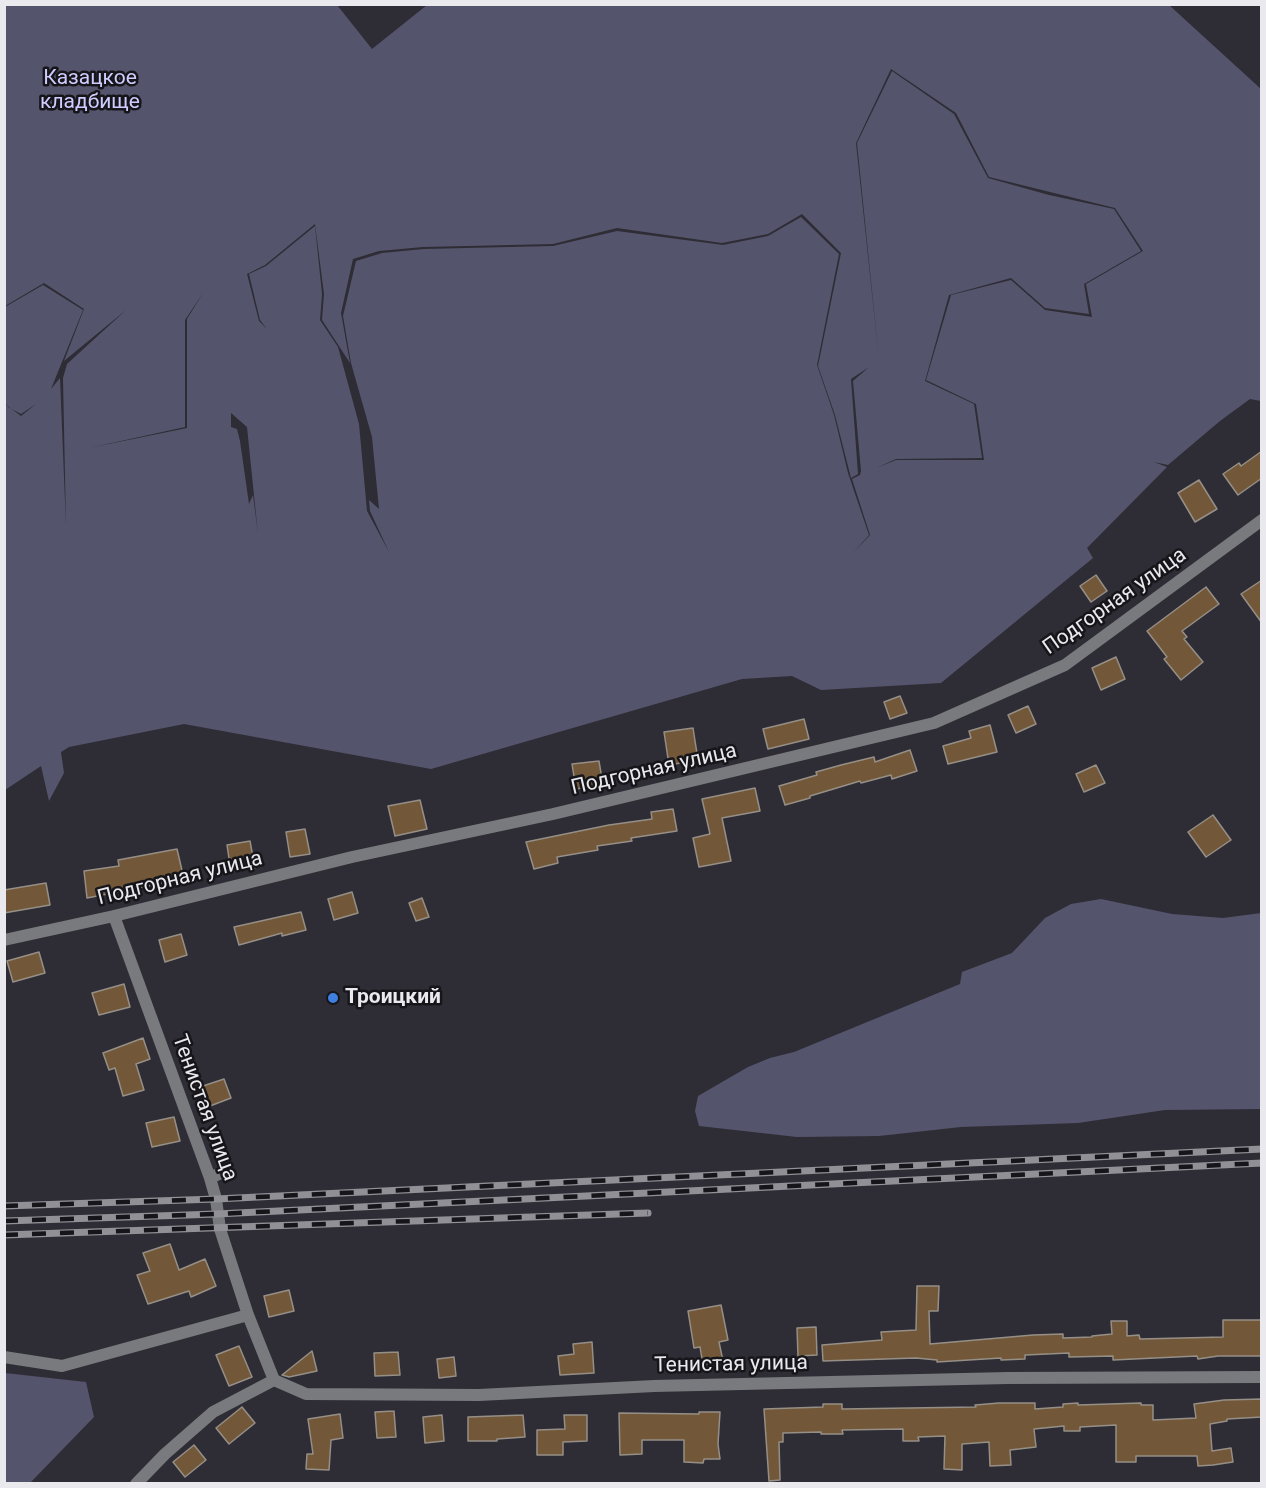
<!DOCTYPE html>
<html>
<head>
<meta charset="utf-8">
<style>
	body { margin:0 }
	#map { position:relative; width:1266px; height:1488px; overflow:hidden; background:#2e2d35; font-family:Roboto,sans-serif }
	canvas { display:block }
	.frame { position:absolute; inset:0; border:6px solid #e9e9ee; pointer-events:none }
</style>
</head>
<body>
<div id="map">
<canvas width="1266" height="1488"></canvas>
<div class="frame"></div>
</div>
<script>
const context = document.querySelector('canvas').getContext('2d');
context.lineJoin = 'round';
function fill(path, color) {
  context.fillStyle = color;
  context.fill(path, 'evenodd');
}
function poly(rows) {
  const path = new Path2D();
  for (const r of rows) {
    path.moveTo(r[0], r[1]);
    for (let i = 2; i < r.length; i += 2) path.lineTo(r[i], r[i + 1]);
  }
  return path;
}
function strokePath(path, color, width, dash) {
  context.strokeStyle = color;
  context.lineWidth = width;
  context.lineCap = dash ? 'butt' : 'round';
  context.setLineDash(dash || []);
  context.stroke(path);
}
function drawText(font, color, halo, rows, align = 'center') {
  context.font = font + ' Roboto,sans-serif';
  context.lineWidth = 5;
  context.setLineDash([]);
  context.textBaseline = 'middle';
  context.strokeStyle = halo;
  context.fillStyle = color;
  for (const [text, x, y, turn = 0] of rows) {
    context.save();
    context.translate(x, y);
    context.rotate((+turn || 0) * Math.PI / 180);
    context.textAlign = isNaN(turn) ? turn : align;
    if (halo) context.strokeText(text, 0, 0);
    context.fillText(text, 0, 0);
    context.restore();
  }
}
const green = poly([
	[5,4,337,5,372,49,427,5,1169,5,1261,89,1261,401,1250,399,1220,421,1168,465,1154,462,1167,467,1087,548,1093,558,941,683,821,690,792,676,742,679,431,769,184,724,69,747,61,752,64,773,49,801,41,766,5,790,5,404,21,416,36,404,21,414,8,407,5,402,5,307,43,285,83,310,51,389,60,378,66,526,63,378,67,364,126,310,64,361,84,309,44,283,5,306],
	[891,69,956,113,989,177,1115,208,1143,251,1086,284,1092,317,1045,310,1011,280,951,295,926,380,976,404,984,460,896,460,876,468,896,459,982,458,974,404,925,381,949,295,1011,278,1045,308,1089,314,1084,284,1141,251,1114,209,1049,195,988,178,954,114,892,71,857,143,879,360,856,143],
	[802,214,841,253,818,366,835,415,851,478,858,474,851,379,869,367,853,381,861,471,860,475,852,479,870,535,853,553,869,535,848,473,834,415,817,365,839,254,801,217,768,236,723,245,617,231,553,246,424,249,382,253,356,261,343,316,351,363,372,437,379,509,369,500,370,511,389,552,367,511,359,424,338,347,320,320,322,294,315,226,266,266,249,274,260,320,267,329,259,321,247,274,265,265,315,224,324,294,322,320,350,363,341,313,353,259,379,251,423,247,553,244,617,228,722,243,768,234],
	[203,293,187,319,187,428,89,448,185,427,185,320],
	[231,413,247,427,258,534,253,495,249,504,240,441,237,429,231,427],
	[1101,899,1172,914,1223,918,1261,913,1261,1109,1165,1110,1078,1123,961,1127,879,1136,797,1137,699,1126,695,1111,698,1096,748,1067,770,1058,794,1052,960,984,962,972,1012,953,1045,918,1071,904],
	[5,1373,86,1382,94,1417,30,1483,5,1483]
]);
const building = poly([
	[1262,451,1262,478,1238,495,1223,474,1239,463,1241,466,1262,451],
	[1199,480,1217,509,1195,522,1178,493,1199,480],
	[1096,575,1107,591,1091,602,1080,586,1096,575],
	[1262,580,1262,623,1241,594,1262,580],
	[1206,587,1219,604,1182,631,1187,637,1184,639,1203,662,1181,680,1164,659,1167,657,1147,631,1206,587],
	[1116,657,1125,679,1101,690,1092,668,1116,657],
	[900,696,907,713,890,719,884,702,900,696],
	[1028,706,1036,724,1016,733,1008,715,1028,706],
	[804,719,809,739,768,749,763,729,804,719],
	[990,725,997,752,948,764,943,746,971,738,969,731,990,725],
	[693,728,698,760,669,765,664,732,693,728],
	[910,750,917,771,892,779,891,775,861,783,860,781,810,796,810,798,785,805,779,786,817,775,816,772,841,765,874,757,875,762,910,750],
	[599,761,603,785,576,789,572,764,599,761],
	[1096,765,1105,783,1084,792,1076,774,1096,765],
	[755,788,760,811,722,818,731,861,699,867,693,838,710,834,702,799,755,788],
	[420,800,427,829,395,836,388,806,420,800],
	[673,809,677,831,631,838,632,841,597,846,598,850,557,857,558,863,534,869,526,842,609,825,652,819,651,812,673,809],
	[1213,815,1231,840,1206,857,1188,832,1213,815],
	[305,829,310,854,290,857,286,832,305,829],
	[250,841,255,868,231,872,227,845,250,841],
	[177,849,184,879,87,898,84,871,119,866,118,860,177,849],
	[46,883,50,905,4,913,4,890,46,883],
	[352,892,358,913,334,920,328,899,352,892],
	[422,898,429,917,416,921,409,903,422,898],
	[301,912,306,930,282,936,282,933,239,945,234,927,301,912],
	[181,934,187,955,165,962,159,940,181,934],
	[39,952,45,973,13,982,7,961,39,952],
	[124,984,130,1007,99,1015,92,993,124,984],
	[143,1038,150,1059,136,1064,144,1090,123,1096,115,1068,109,1070,103,1053,143,1038],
	[224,1079,231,1098,210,1106,203,1086,224,1079],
	[174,1117,180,1141,152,1147,146,1123,174,1117],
	[170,1244,179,1270,205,1259,216,1286,191,1297,189,1291,148,1304,137,1275,150,1271,143,1253,170,1244],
	[917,1286,939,1286,938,1311,929,1311,930,1344,1033,1335,1063,1334,1063,1338,1092,1337,1092,1336,1112,1334,1111,1321,1127,1321,1127,1336,1139,1335,1140,1339,1223,1337,1223,1320,1262,1320,1262,1356,1218,1356,1198,1359,1197,1356,1113,1360,1113,1356,1069,1357,1069,1353,1025,1355,1025,1359,1001,1360,1001,1358,937,1362,937,1360,916,1358,823,1361,822,1345,882,1340,881,1332,916,1330,917,1286],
	[289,1290,294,1311,269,1317,264,1296,289,1290],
	[721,1305,728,1340,719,1342,723,1361,703,1365,700,1347,694,1348,688,1311,721,1305],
	[816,1327,817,1355,798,1356,797,1328,816,1327],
	[592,1342,594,1373,560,1375,558,1356,574,1354,573,1344,592,1342],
	[239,1346,252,1377,229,1386,216,1355,239,1346],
	[312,1351,317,1371,289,1377,282,1375,312,1351],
	[398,1352,400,1375,375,1376,374,1353,398,1352],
	[454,1357,456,1376,439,1378,437,1359,454,1357],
	[1262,1399,1262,1417,1227,1419,1227,1421,1210,1424,1212,1451,1231,1448,1233,1462,1213,1465,1198,1466,1197,1456,1136,1456,1136,1462,1116,1462,1116,1425,1080,1427,1080,1431,1064,1431,1064,1426,1034,1429,1036,1447,1010,1450,1011,1465,990,1466,989,1442,962,1444,962,1470,944,1469,945,1436,918,1437,919,1441,903,1441,903,1429,842,1430,843,1434,821,1434,821,1432,783,1433,783,1442,779,1442,780,1480,769,1481,764,1409,823,1407,823,1404,842,1404,842,1409,976,1407,975,1405,999,1403,1035,1403,1035,1409,1063,1407,1063,1404,1078,1403,1078,1405,1141,1403,1141,1405,1153,1405,1153,1420,1196,1418,1194,1404,1224,1400,1262,1399],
	[242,1407,255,1423,229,1444,216,1428,242,1407],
	[394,1411,396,1437,377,1438,375,1412,394,1411],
	[699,1412,720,1412,718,1444,720,1459,704,1459,703,1463,684,1462,684,1440,642,1440,642,1454,620,1455,619,1413,699,1414,699,1412],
	[340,1414,343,1438,331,1440,329,1470,306,1469,307,1454,313,1454,308,1419,340,1414],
	[442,1415,444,1441,425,1443,423,1417,442,1415],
	[523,1415,525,1437,497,1439,497,1441,468,1441,468,1417,523,1415],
	[564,1415,587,1415,587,1441,563,1442,563,1455,537,1455,537,1430,565,1429,564,1415],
	[194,1445,206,1460,185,1477,173,1462,194,1445]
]);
const minor = poly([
	[114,916,210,1178,216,1199,220,1229,248,1315,274,1380,306,1394,479,1395,654,1386,1008,1378,1262,1377],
	[4,940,114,916,352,857,553,814,934,723,1065,665,1262,520],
	[210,1178,227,1170],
	[4,1357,62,1366,248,1315],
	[136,1484,165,1454,213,1412,274,1380]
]);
const rail = poly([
	[4,1206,216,1199,1262,1149],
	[4,1221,217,1214,1262,1163],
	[4,1235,648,1213]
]);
const markers = [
	[333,998,6,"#3f7fe0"]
];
const parkNames = [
	["Казацкое",90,79],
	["кладбище",90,103]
];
const streetNames = [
	["Подгорная улица",1115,602,-35],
	["Подгорная улица",654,770,-13],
	["Подгорная улица",180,879,-14],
	["Тенистая улица",204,1108,70],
	["Тенистая улица",731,1365,-1]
];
const poiNames = [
	["Троицкий",345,998]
];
fill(green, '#55546d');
fill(building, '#725839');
strokePath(building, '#968f87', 1.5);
strokePath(minor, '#787a7e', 12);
strokePath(rail, '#919096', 7);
strokePath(rail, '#16161a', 4.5, [14]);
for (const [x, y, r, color] of markers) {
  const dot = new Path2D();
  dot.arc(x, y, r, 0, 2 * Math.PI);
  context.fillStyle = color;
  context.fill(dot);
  strokePath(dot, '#16161a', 2);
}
drawText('21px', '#cfccff', '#16161a', parkNames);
drawText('21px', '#e9e9ee', '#16161a', streetNames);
drawText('bold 21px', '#e9e9ee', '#16161a', poiNames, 'left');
</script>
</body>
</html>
